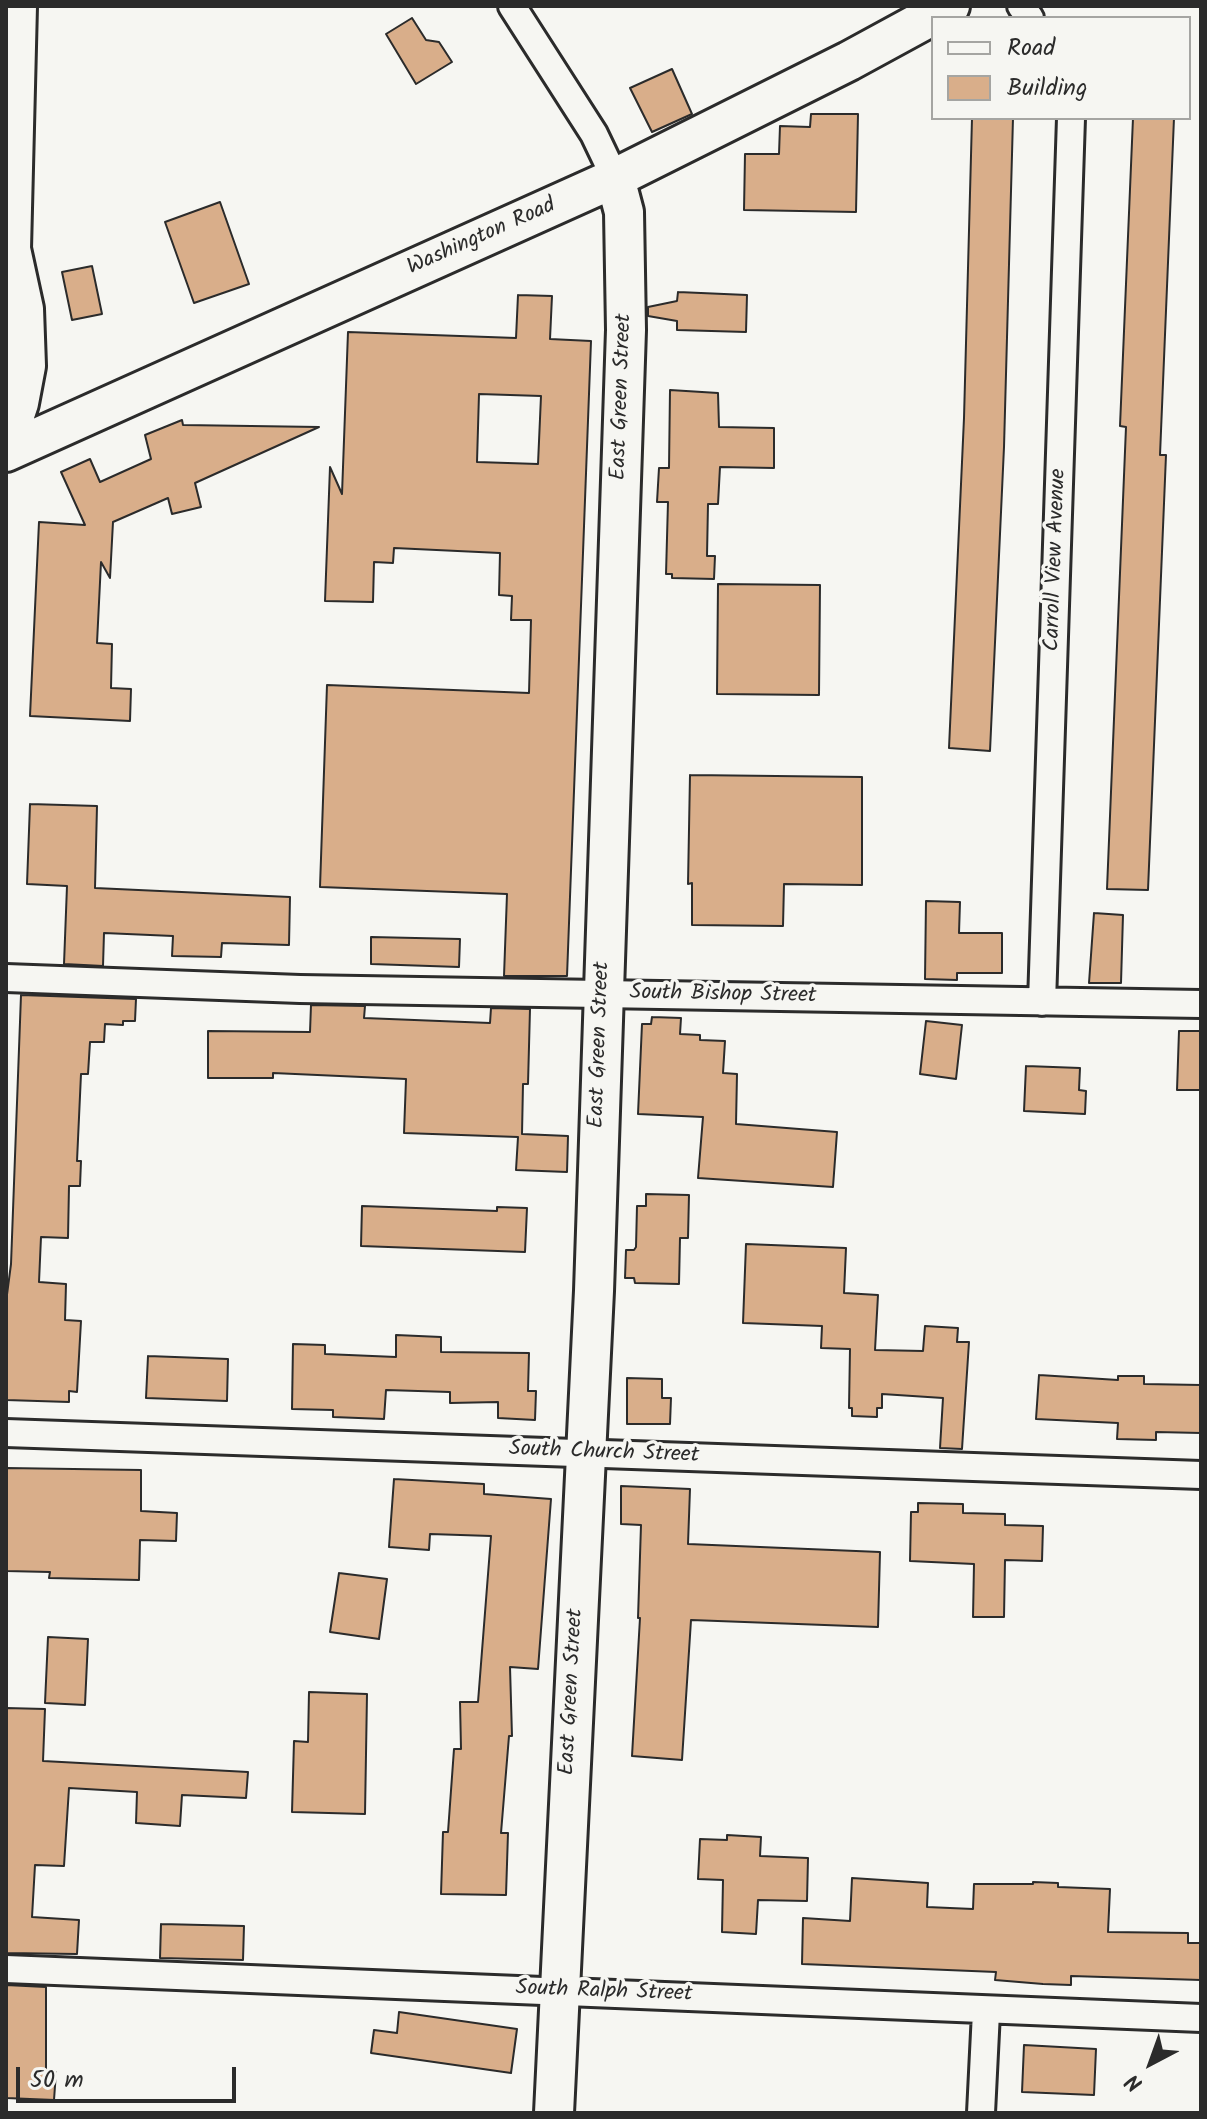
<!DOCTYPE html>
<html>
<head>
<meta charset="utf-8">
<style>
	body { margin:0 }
	#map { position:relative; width:1207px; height:2119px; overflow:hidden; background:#f6f6f2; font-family:Kalam,sans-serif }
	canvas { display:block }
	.frame { position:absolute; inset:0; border:8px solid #2b2b2b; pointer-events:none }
	.legend { position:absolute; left:931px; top:16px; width:260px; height:104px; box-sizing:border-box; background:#f6f6f2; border:2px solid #a5a5a2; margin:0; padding:10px 14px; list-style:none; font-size:24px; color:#2b2b2b }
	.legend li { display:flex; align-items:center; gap:16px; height:40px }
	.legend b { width:40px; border:2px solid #a5a5a2 }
	.north { position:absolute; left:1111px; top:2023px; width:80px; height:80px; -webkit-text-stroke:6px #f6f6f2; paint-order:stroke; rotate:221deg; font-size:22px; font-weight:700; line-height:32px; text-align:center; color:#2b2b2b }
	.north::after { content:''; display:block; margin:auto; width:28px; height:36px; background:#2b2b2b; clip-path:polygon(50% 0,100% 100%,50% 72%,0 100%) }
	.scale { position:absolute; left:16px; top:2067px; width:220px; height:36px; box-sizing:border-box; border:4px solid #2b2b2b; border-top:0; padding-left:10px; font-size:24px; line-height:28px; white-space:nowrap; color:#2b2b2b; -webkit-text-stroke:6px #f6f6f2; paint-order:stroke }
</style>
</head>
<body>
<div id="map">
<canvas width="1207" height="2119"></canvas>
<div class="frame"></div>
<ul class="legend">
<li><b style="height:10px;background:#f6f6f2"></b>Road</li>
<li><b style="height:22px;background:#d9ae8a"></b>Building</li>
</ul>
<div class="north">N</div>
<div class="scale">50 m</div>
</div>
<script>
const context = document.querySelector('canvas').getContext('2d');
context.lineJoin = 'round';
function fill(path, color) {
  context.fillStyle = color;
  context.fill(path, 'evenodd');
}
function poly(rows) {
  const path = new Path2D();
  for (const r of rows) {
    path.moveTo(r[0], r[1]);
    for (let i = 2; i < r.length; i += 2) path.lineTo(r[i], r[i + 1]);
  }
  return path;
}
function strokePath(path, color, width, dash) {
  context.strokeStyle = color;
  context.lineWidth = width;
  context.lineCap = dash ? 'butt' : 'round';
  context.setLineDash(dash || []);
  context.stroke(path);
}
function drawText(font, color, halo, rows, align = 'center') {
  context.font = font + ' Kalam,sans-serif';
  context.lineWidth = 7;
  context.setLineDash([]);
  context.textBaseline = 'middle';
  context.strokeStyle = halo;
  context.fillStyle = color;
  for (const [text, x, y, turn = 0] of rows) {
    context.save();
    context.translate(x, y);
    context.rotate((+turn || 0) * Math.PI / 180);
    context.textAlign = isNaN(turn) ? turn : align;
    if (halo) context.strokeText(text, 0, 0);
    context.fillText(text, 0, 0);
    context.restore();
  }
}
const building = poly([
	[412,18,426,40,439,42,452,62,416,84,386,34,412,18],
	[672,69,692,114,652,132,630,88,672,69],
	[811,114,858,114,856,212,744,210,745,154,779,154,780,126,810,127,811,114],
	[972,118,1013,118,1004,447,990,751,949,748,964,418,972,118],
	[1133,118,1174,118,1160,455,1166,455,1148,890,1107,889,1126,427,1120,426,1133,118],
	[220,202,249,284,194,303,165,222,220,202],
	[92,266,102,314,72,320,62,272,92,266],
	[678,292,747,295,746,332,677,330,677,321,648,316,648,307,677,301,678,292],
	[518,295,552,296,550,339,591,341,567,976,504,976,507,894,320,887,327,685,529,693,531,620,511,620,512,596,499,595,500,553,394,548,393,563,374,562,373,602,325,601,330,467,342,494,348,332,516,338,518,295],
	[479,394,541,396,538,464,477,462,479,394],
	[670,390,718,393,719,427,774,428,774,468,720,467,718,504,708,504,707,556,715,556,714,579,672,578,672,574,666,574,668,502,657,502,659,468,669,468,670,390],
	[182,420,183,425,319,427,195,483,201,507,172,514,168,498,113,522,110,578,101,562,97,643,112,644,111,688,131,689,130,721,30,716,39,522,85,525,61,472,90,459,100,482,151,459,145,435,182,420],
	[718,584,820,585,819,695,717,694,718,584],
	[690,775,862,777,862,885,784,884,783,926,692,925,692,883,688,884,690,775],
	[30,804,97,806,95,888,290,897,289,945,222,943,221,957,172,956,173,936,104,933,103,966,64,964,67,886,27,884,30,804],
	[926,901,960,902,959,933,1002,933,1002,973,957,973,957,980,925,979,926,901],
	[1094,913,1123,915,1121,983,1089,983,1094,913],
	[371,937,460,939,459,967,371,964,371,937],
	[21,995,136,999,135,1021,123,1021,123,1025,105,1024,104,1042,90,1042,88,1074,81,1074,77,1161,81,1161,80,1186,69,1186,68,1238,41,1237,39,1282,66,1284,65,1320,81,1321,77,1392,69,1391,69,1402,6,1400,6,1302,11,1264,21,995],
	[311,1005,365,1006,364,1018,490,1023,491,1008,530,1009,528,1084,523,1084,522,1134,568,1136,567,1172,516,1170,518,1137,404,1133,406,1079,273,1073,273,1078,208,1078,208,1031,310,1032,311,1005],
	[652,1017,681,1018,680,1034,700,1035,700,1040,725,1041,723,1073,737,1074,736,1124,837,1132,833,1187,698,1178,703,1117,638,1114,642,1024,651,1024,652,1017],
	[926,1021,962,1025,956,1079,920,1074,926,1021],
	[1179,1031,1201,1031,1201,1090,1177,1090,1179,1031],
	[1026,1066,1080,1068,1079,1090,1086,1091,1085,1114,1024,1111,1026,1066],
	[646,1194,689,1195,688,1238,680,1238,679,1284,635,1283,634,1278,625,1278,626,1250,634,1250,636,1247,637,1206,646,1206,646,1194],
	[362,1206,497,1211,497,1207,527,1208,525,1252,361,1246,362,1206],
	[746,1244,846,1248,844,1293,878,1295,875,1350,923,1351,925,1326,958,1328,957,1342,969,1342,962,1449,940,1448,943,1398,882,1394,882,1408,877,1408,877,1417,852,1416,852,1408,849,1408,850,1349,821,1348,822,1326,743,1323,746,1244],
	[396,1335,441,1337,441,1352,529,1353,528,1391,536,1391,535,1420,498,1418,498,1402,450,1403,450,1392,386,1390,384,1419,333,1417,333,1410,292,1409,293,1344,325,1345,325,1354,396,1357,396,1335],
	[148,1356,228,1359,227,1401,146,1398,148,1356],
	[1039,1375,1118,1380,1118,1376,1144,1376,1144,1384,1201,1385,1201,1433,1156,1432,1156,1440,1117,1439,1118,1423,1036,1419,1039,1375],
	[627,1378,662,1379,662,1398,671,1398,670,1424,627,1424,627,1378],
	[6,1468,141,1470,141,1511,177,1513,176,1541,140,1540,139,1580,49,1578,50,1572,6,1571,6,1468],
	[394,1479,484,1484,484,1494,551,1499,538,1669,510,1667,512,1736,509,1736,501,1833,508,1833,506,1895,441,1894,443,1832,448,1832,454,1749,461,1749,460,1702,478,1702,491,1536,430,1534,429,1550,389,1547,394,1479],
	[621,1486,690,1489,688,1544,880,1552,878,1627,691,1620,682,1760,632,1756,640,1618,638,1618,641,1525,621,1524,621,1486],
	[918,1503,963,1504,963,1513,1005,1514,1005,1525,1043,1526,1042,1561,1005,1560,1004,1617,973,1617,974,1564,910,1561,911,1512,918,1512,918,1503],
	[339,1573,387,1579,379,1639,330,1632,339,1573],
	[48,1637,88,1639,85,1705,45,1703,48,1637],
	[309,1692,367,1694,365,1814,292,1812,294,1741,308,1742,309,1692],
	[6,1708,45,1709,43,1761,248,1772,246,1798,182,1795,180,1826,136,1823,137,1792,69,1788,64,1866,35,1865,32,1917,79,1920,77,1954,6,1953,6,1708],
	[727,1835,761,1837,760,1856,808,1858,807,1901,758,1900,756,1934,722,1932,723,1880,698,1879,700,1839,727,1840,727,1835],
	[852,1878,928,1883,927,1907,973,1909,974,1884,1033,1884,1033,1882,1058,1883,1058,1887,1110,1889,1108,1932,1188,1933,1188,1943,1201,1943,1201,1980,1071,1976,1071,1985,1043,1984,995,1980,996,1972,802,1964,803,1918,850,1921,852,1878],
	[161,1924,244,1926,243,1960,160,1958,161,1924],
	[6,1985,46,1987,46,2072,56,2072,54,2100,6,2098,6,1985],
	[399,2012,517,2029,511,2073,371,2053,374,2030,397,2033,399,2012],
	[1024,2045,1096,2049,1094,2095,1022,2092,1024,2045]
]);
const street = poly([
	[512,6,594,134,615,178],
	[1021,6,1030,18],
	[6,978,300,989,1201,1004],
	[1042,1002,1071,118],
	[6,1433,1201,1475],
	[6,1969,1201,2018],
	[981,2113,986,2012]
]);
const secondary = poly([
	[6,278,11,249,17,6],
	[6,442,19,403,26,366,24,309,11,249],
	[6,452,615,178,849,61,950,6],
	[554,2113,594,1291,626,330,624,212,615,178]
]);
const streetNames = [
	["Washington Road",482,238,-24],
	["East Green Street",623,397,-88],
	["Carroll View Avenue",1057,560,-88],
	["South Bishop Street",723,996,1],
	["East Green Street",601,1045,-88],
	["South Church Street",604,1454,2],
	["East Green Street",573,1692,-87],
	["South Ralph Street",604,1993,2]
];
fill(building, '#d9ae8a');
strokePath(building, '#2b2b2b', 2);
strokePath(street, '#2b2b2b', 32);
strokePath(secondary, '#2b2b2b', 44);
strokePath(street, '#f6f6f2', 26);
strokePath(secondary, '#f6f6f2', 38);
drawText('22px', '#2b2b2b', '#f6f6f2', streetNames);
</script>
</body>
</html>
